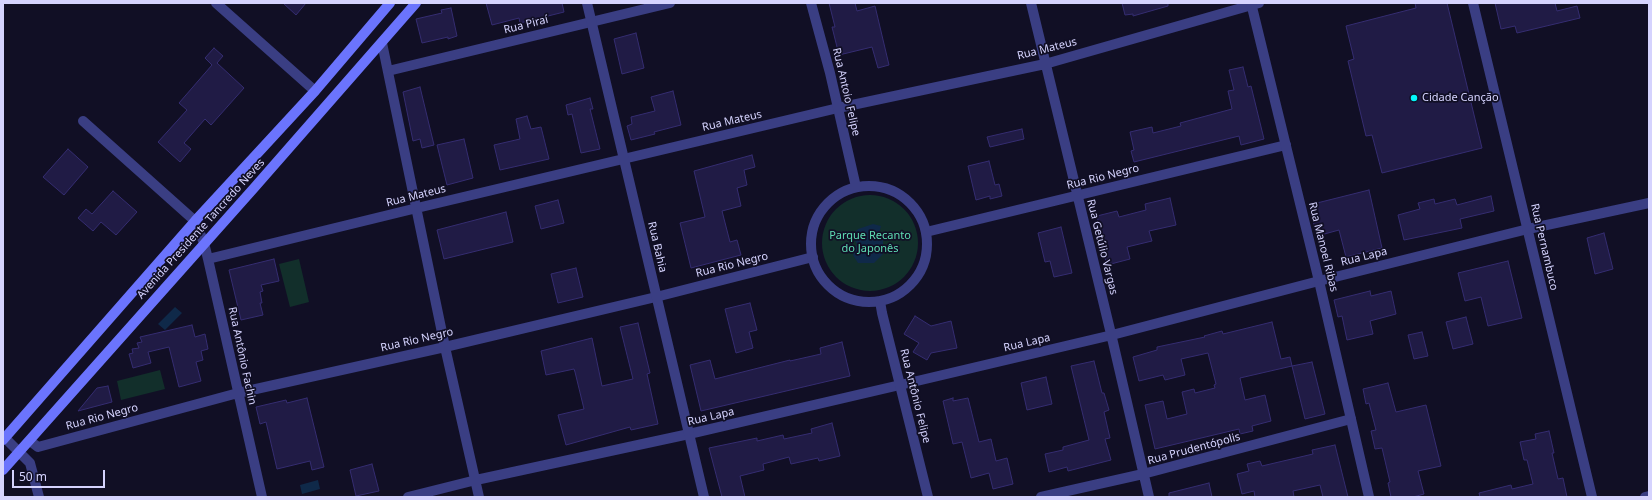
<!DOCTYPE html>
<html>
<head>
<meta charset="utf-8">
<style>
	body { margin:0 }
	#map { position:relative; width:1652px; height:500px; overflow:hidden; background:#110f25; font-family:"Noto Sans",sans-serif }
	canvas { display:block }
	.frame { position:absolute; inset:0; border:4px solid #d5d3fe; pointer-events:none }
	.scale { position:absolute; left:12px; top:470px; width:93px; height:18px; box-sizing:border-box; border:2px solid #d5d3fe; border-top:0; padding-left:5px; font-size:12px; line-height:14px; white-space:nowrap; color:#d5d3fe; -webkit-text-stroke:3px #110f25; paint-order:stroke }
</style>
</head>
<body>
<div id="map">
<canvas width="1652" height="500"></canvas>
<div class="frame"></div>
<div class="scale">50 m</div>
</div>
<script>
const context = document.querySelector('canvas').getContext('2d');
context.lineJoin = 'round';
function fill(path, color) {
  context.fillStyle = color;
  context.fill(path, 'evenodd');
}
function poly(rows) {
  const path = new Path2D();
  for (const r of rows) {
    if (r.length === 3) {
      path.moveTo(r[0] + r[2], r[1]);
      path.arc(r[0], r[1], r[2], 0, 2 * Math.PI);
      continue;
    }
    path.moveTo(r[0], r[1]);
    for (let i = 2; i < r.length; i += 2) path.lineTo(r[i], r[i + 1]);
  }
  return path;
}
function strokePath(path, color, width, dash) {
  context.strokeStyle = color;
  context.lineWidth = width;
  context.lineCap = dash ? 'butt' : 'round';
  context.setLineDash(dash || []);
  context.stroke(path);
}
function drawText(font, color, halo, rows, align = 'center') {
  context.font = font + ' "Noto Sans",sans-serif';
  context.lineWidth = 3.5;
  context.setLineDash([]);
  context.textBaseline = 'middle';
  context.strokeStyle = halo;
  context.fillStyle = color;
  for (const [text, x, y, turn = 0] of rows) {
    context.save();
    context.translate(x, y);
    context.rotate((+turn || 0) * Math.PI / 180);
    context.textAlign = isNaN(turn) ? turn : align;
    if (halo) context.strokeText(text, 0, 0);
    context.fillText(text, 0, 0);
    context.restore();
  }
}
const green = poly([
	[870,243,48],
	[299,259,309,302,290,307,279,264],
	[160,370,165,389,121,400,117,381]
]);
const water = poly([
	[873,224,881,226,879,233,883,237,883,254,874,263,858,263,853,255,857,244,852,236,858,229],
	[175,307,182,313,165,330,158,324],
	[318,480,320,489,302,494,300,485]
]);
const building = poly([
	[283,3,306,3,296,15,283,3],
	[486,3,562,3,564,12,520,23,519,18,492,25,486,3],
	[829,3,855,3,857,11,875,6,889,65,878,68,872,47,839,55,832,27,835,27,829,3],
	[1122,3,1168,3,1168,6,1133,16,1133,14,1125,15,1122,3],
	[1415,3,1447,3,1482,148,1382,173,1372,135,1366,136,1348,61,1354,59,1346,26,1416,8,1415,3],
	[1495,3,1555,3,1557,11,1577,6,1580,18,1517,33,1515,26,1501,29,1495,3],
	[451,8,457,36,448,39,448,37,422,43,416,19,442,13,441,10,451,8],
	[636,33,644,68,622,74,614,39,636,33],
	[214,48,223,56,217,63,244,88,211,125,205,119,184,143,191,149,180,162,158,142,187,110,179,103,212,65,205,58,214,48],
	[1243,67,1248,87,1251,86,1264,139,1241,145,1239,136,1134,162,1131,151,1134,150,1130,132,1152,127,1153,133,1181,126,1180,123,1232,109,1228,91,1234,90,1229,70,1243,67],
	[420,87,434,145,422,148,420,139,413,141,403,92,420,87],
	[673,91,681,125,654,132,655,134,631,140,627,126,632,124,631,117,655,111,651,97,673,91],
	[590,98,593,109,590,109,600,149,581,153,572,114,568,115,566,105,590,98],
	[527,116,531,129,541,127,549,159,500,170,494,145,520,139,516,119,527,116],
	[1022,129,1024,139,990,147,987,137,1022,129],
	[464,139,473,178,447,185,437,145,464,139],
	[68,149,88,167,64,195,43,177,68,149],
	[752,155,755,167,744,170,747,185,737,188,741,206,722,211,730,242,737,240,741,255,691,268,680,223,705,217,694,171,752,155],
	[989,161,995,185,999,184,1002,196,990,199,990,196,976,200,968,166,989,161],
	[1369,190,1382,248,1346,257,1339,230,1317,236,1309,205,1369,190],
	[113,191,137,212,116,235,101,222,93,231,78,218,86,209,92,214,113,191],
	[1491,196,1494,211,1460,219,1462,228,1404,240,1398,215,1420,209,1418,203,1434,199,1435,204,1455,199,1457,205,1491,196],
	[1170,198,1176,225,1149,231,1152,241,1127,247,1130,259,1107,265,1103,250,1105,250,1097,216,1117,211,1119,217,1146,210,1145,204,1170,198],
	[558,200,564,223,541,229,535,206,558,200],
	[506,212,513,242,444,259,437,230,506,212],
	[1061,227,1072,273,1054,277,1050,261,1045,262,1038,233,1061,227],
	[1604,233,1613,269,1595,274,1587,238,1604,233],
	[274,259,279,281,261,285,263,291,260,292,262,303,260,303,263,315,241,320,229,270,274,259],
	[1508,261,1522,318,1488,326,1481,297,1465,301,1458,273,1508,261],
	[576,268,583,297,558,303,551,274,576,268],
	[1370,291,1371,296,1391,291,1396,314,1370,321,1373,334,1347,340,1342,316,1338,317,1334,300,1370,291],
	[750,303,757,330,749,332,753,348,736,353,725,309,750,303],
	[915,316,931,326,951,321,957,348,931,353,927,360,913,352,919,343,904,334,915,316],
	[1466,317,1473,344,1453,349,1446,322,1466,317],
	[1272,322,1281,359,1290,357,1292,366,1240,378,1245,400,1265,395,1271,421,1252,426,1253,431,1240,434,1239,429,1155,449,1145,405,1163,401,1167,419,1187,414,1182,392,1194,389,1195,393,1215,388,1214,385,1216,384,1208,353,1181,359,1185,375,1165,380,1163,375,1139,381,1133,357,1157,350,1157,347,1205,337,1204,336,1222,331,1223,334,1272,322],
	[638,323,650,373,647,374,658,424,631,430,630,427,566,445,558,415,584,409,575,372,574,369,546,375,541,351,592,338,602,386,633,379,620,327,638,323],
	[192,325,195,337,205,334,208,349,201,351,203,360,196,362,201,381,179,387,169,347,148,352,151,363,133,368,129,354,133,353,132,349,139,348,137,343,142,342,140,337,192,325],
	[1422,332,1428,356,1414,359,1408,335,1422,332],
	[842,342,850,376,701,411,690,365,710,360,715,379,790,360,790,361,821,354,820,348,842,342],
	[1094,361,1102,393,1104,393,1109,410,1104,412,1110,438,1105,439,1111,460,1068,471,1067,467,1049,472,1045,454,1063,450,1063,447,1089,440,1071,366,1094,361],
	[1312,362,1325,414,1305,419,1292,366,1312,362],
	[1046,377,1052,404,1027,410,1021,383,1046,377],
	[1388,383,1396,412,1426,405,1441,466,1418,471,1424,494,1413,497,1391,497,1388,483,1390,482,1382,448,1375,449,1371,431,1376,430,1369,403,1366,404,1363,389,1388,383],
	[108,386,112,402,78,411,97,388,108,386],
	[307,398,324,467,312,470,310,461,277,469,266,422,260,424,256,407,286,400,287,403,307,398],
	[953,398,953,401,968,398,979,442,991,439,996,461,1007,458,1013,484,993,489,989,473,971,478,962,442,953,444,943,401,953,398],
	[832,423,840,456,819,461,818,458,791,464,789,457,763,464,764,470,740,476,745,497,722,497,709,448,757,438,757,441,783,435,784,439,812,433,811,429,832,423],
	[1549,431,1554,453,1552,453,1558,479,1563,478,1567,497,1480,497,1479,493,1511,485,1512,489,1533,484,1527,460,1524,460,1520,442,1536,439,1535,434,1549,431],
	[1335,445,1348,497,1323,497,1320,485,1293,491,1294,497,1255,497,1254,491,1242,494,1237,474,1249,471,1247,464,1260,461,1262,466,1313,454,1312,450,1335,445],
	[372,464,379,491,356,496,350,470,372,464],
	[1209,483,1212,497,1169,497,1169,493,1209,483]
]);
const minor = poly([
	[216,3,315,91],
	[1031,3,1112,338,1149,497],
	[382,43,445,347,479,497],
	[388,71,670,3],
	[83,121,195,221,204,243,208,259,262,497],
	[926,232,1286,145],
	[208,259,417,208,838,108,1045,64,1259,3],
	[5,438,30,463,39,497],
	[30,441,38,447,238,393,445,347,656,297,813,257],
	[408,497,476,480,689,434,900,385,1112,335,1319,281,1528,229,1649,203],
	[1041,497,1143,474,1351,419],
	[1645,497,1649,496]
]);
const tertiary = poly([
	[587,3,704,497],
	[811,3,830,73,856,187],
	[1251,3,1319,281,1369,497],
	[1473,3,1592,497],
	[869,244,58],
	[880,301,882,313,928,497]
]);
const secondary = poly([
	[3,440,195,221,315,91,390,3],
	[3,470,254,188,416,3]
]);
const markers = [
	[1414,98,4,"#03f6fa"]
];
const streetNames = [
	["Rua Piraí",526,25,-14],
	["Rua Mateus",1047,49,-14],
	["Rua Antoio Felipe",846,92,77],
	["Rua Mateus",732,121,-13],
	["Rua Rio Negro",1103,177,-14],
	["Rua Mateus",416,196,-14],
	["Avenida Presidente Tancredo Neves",201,229,-48],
	["Rua Bahia",657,247,77],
	["Rua Getúlio Vargas",1102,247,76],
	["Rua Manoel Ribas",1323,247,76],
	["Rua Pernambuco",1544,247,77],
	["Rua Lapa",1364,257,-14],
	["Rua Rio Negro",732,265,-14],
	["Rua Rio Negro",417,340,-13],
	["Rua Lapa",1027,343,-13],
	["Rua Antônio Fachin",242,356,78],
	["Rua Antônio Felipe",915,396,76],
	["Rua Rio Negro",102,417,-15],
	["Rua Lapa",711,417,-13],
	["Rua Prudentópolis",1194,449,-15]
];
const poiNames = [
	["Cidade Canção",1422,98]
];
const parkNames = [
	["Parque Recanto",870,236],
	["do Japonês",870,249]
];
fill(green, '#122f2b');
fill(water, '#0f2949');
fill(building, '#201b45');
strokePath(building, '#352d71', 1);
strokePath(minor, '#3a3e83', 10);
strokePath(tertiary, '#3a3e83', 10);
strokePath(secondary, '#6b74fd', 10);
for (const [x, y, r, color] of markers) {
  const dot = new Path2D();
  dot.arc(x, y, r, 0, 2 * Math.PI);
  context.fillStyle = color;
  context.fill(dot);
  strokePath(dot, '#110f25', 1.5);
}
drawText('11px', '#d5d3fe', '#110f25', streetNames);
drawText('11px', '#d5d3fe', '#110f25', poiNames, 'left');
drawText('11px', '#5fdeb4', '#110f25', parkNames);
</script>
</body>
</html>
